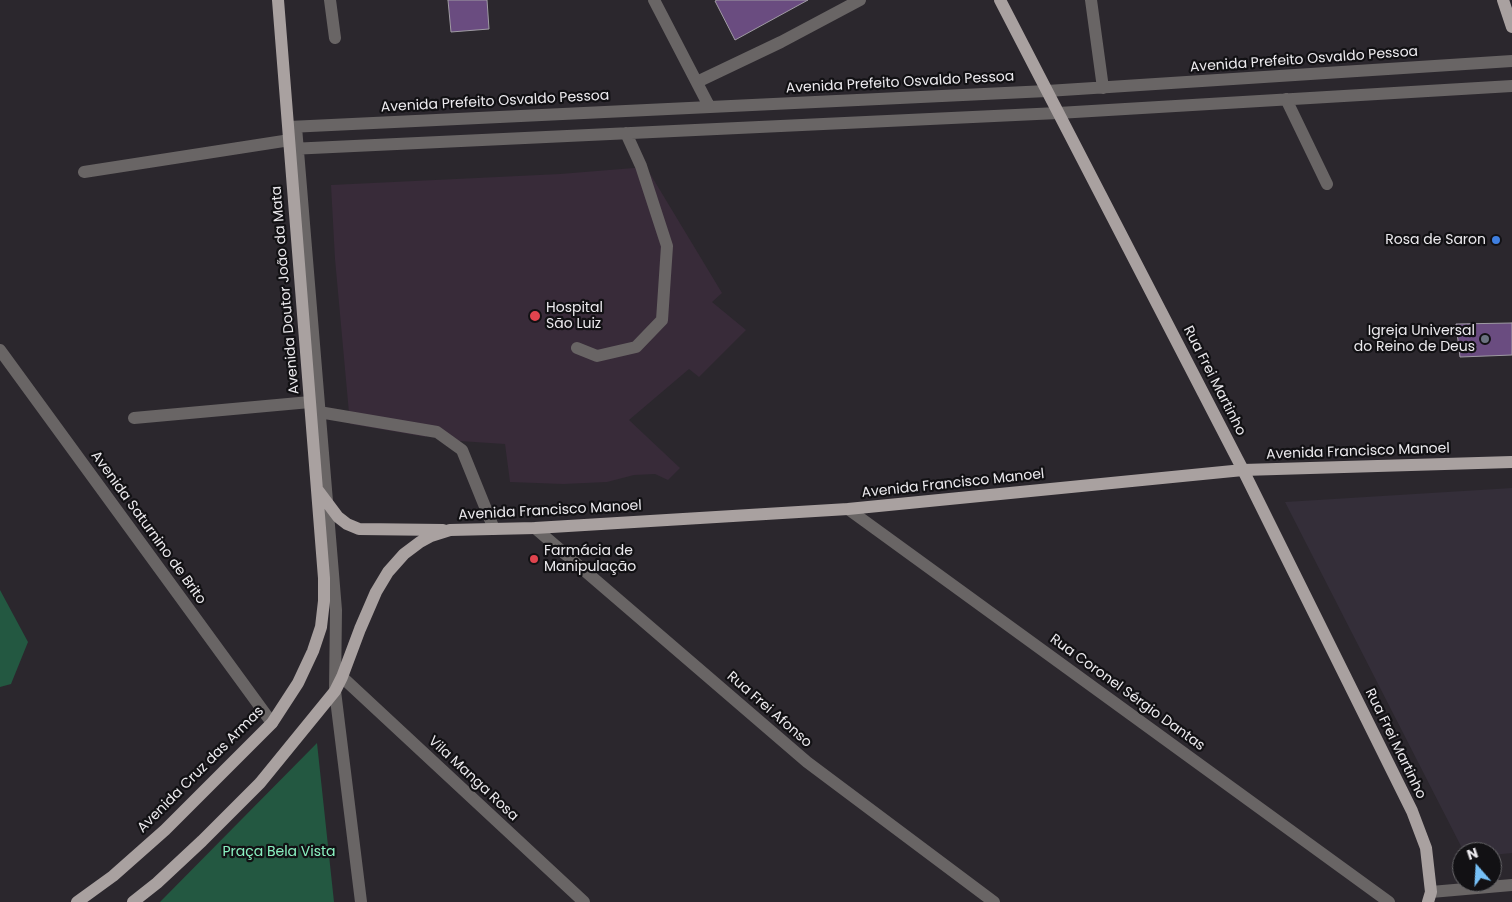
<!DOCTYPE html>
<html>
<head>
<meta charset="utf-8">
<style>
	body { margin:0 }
	#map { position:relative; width:1512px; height:902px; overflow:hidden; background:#2b272d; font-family:Poppins,sans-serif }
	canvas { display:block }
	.north { position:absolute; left:1452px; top:842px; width:50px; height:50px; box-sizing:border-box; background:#121114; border:1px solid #69686b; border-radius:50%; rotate:341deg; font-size:14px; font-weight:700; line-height:20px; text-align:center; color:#eceaee }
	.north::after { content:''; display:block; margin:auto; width:18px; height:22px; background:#76c0f7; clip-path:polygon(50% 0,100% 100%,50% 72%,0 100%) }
</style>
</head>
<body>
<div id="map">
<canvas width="1512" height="902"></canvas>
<div class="north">N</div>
</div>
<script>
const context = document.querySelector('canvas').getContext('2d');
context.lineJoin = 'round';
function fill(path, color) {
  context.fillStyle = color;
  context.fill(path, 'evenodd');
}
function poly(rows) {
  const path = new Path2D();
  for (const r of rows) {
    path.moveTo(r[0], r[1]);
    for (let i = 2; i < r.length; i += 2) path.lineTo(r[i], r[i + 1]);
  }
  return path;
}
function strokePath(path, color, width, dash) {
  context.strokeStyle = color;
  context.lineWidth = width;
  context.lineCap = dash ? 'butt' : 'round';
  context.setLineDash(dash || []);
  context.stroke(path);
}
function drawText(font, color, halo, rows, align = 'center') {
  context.font = font + ' Poppins,sans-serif';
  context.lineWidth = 4.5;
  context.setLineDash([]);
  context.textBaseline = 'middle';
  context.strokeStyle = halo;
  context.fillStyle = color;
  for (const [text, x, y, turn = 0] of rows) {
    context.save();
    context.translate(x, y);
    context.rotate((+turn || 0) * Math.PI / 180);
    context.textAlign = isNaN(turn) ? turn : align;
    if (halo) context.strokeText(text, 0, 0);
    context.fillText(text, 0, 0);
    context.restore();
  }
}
const built = poly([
	[1512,488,1512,853,1492,855,1492,852,1464,852,1285,502]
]);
const medical = poly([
	[646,167,722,293,712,302,746,330,699,377,689,369,629,420,680,468,668,480,655,474,634,475,607,482,563,484,510,482,505,444,444,440,428,430,426,437,350,424,335,259,331,185,560,174]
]);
const green = poly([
	[0,590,28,642,11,684,0,687],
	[317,743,334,902,160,902]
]);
const building = poly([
	[448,0,487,0,489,29,451,32,448,0],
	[717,0,808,0,735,40,715,1,717,0],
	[1512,323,1512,355,1460,357,1456,324,1512,323]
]);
const minor = poly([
	[330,0,335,38],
	[654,0,709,106],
	[1091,0,1103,88],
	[697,82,781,42,860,0],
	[1286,99,1327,184],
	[289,127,1047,91,1512,61],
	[296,127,336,610,335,691,361,902],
	[290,149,1058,113,1512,86],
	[84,172,290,140],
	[577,348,597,356,636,347,662,320,667,246,641,166,626,133],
	[0,350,272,723],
	[313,411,437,432,462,450,494,529],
	[134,418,310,402],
	[848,509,1389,902],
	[535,528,807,762,994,902],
	[342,677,584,902],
	[1431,892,1512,885]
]);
const major = poly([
	[1000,0,1243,470,1412,811,1426,848,1431,892,1428,902],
	[1503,0,1512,27],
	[317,489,338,517,347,524,359,529,443,530],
	[77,902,113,876,165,830,272,723,298,683,313,651,321,627,324,601,324,578,278,0],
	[133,902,157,883,202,841,260,783,335,691,342,677,360,629,376,592,388,572,404,554,420,542,431,536,450,530,535,528,848,509,1243,470,1512,462]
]);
const markers = [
	[1496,240,5,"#3f7fe0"],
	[535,316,6,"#e0444e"],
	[1485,339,5,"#6b7280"],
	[534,559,5,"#e0444e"]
];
const streetNames = [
	["Avenida Prefeito Osvaldo Pessoa",1304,60,-4],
	["Avenida Prefeito Osvaldo Pessoa",900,83,-3],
	["Avenida Prefeito Osvaldo Pessoa",495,102,-3],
	["Avenida Doutor João da Mata",286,290,-95],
	["Rua Frei Martinho",1214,381,63],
	["Avenida Francisco Manoel",1358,452,-2],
	["Avenida Francisco Manoel",953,484,-6],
	["Avenida Francisco Manoel",550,511,-3],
	["Avenida Saturnino de Brito",148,528,54],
	["Rua Coronel Sérgio Dantas",1127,693,36],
	["Rua Frei Afonso",769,710,41],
	["Rua Frei Martinho",1395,744,64],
	["Avenida Cruz das Armas",201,770,-45],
	["Vila Manga Rosa",473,779,43]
];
const poiNames = [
	["Rosa de Saron",1486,240],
	["Hospital",546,308,"left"],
	["São Luiz",546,324,"left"],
	["Igreja Universal",1475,331],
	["do Reino de Deus",1475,347],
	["Farmácia de",544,551,"left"],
	["Manipulação",544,567,"left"]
];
const parkNames = [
	["Praça Bela Vista",279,852]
];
fill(built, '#342e39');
fill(medical, '#382b39');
fill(green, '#235841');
fill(building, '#6a4c80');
strokePath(building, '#a09ca4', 1);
strokePath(minor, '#696565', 12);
strokePath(major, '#a9a1a0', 12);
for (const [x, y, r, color] of markers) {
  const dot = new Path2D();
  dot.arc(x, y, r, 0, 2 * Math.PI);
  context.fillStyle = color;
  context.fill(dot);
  strokePath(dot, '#121114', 2);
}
drawText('14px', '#eceaee', '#121114', streetNames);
drawText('14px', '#eceaee', '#121114', poiNames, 'right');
drawText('14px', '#8af1c1', '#121114', parkNames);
</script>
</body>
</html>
